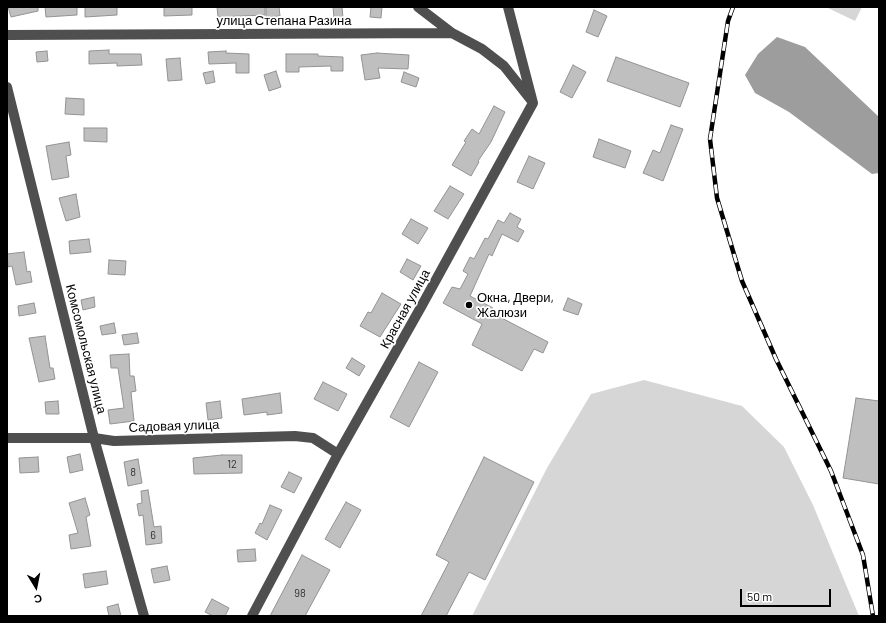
<!DOCTYPE html>
<html>
<head>
<meta charset="utf-8">
<style>
	body { margin:0 }
	#map { position:relative; width:886px; height:623px; overflow:hidden; background:#fff; font-family:Barlow,sans-serif }
	canvas { display:block }
	.frame { position:absolute; inset:0; border:8px solid #000; pointer-events:none }
	.north { position:absolute; left:16px; top:567px; width:40px; height:40px; -webkit-text-stroke:3px #fff; paint-order:stroke; rotate:170deg; font-size:11px; font-weight:700; line-height:16px; text-align:center; color:#000 }
	.north::after { content:''; display:block; margin:auto; width:14px; height:18px; background:#000; clip-path:polygon(50% 0,100% 100%,50% 72%,0 100%) }
	.scale { position:absolute; left:740px; top:589px; width:91px; height:18px; box-sizing:border-box; border:2px solid #000; border-top:0; padding-left:5px; font-size:12px; line-height:14px; white-space:nowrap; color:#000; -webkit-text-stroke:3px #fff; paint-order:stroke }
</style>
</head>
<body>
<div id="map">
<canvas width="886" height="623"></canvas>
<div class="frame"></div>
<div class="north">С</div>
<div class="scale">50 m</div>
</div>
<script>
const context = document.querySelector('canvas').getContext('2d');
context.lineJoin = 'round';
function fill(path, color) {
  context.fillStyle = color;
  context.fill(path, 'evenodd');
}
function poly(rows) {
  const path = new Path2D();
  for (const r of rows) {
    path.moveTo(r[0], r[1]);
    for (let i = 2; i < r.length; i += 2) path.lineTo(r[i], r[i + 1]);
  }
  return path;
}
function strokePath(path, color, width, dash) {
  context.strokeStyle = color;
  context.lineWidth = width;
  context.lineCap = dash ? 'butt' : 'round';
  context.setLineDash(dash || []);
  context.stroke(path);
}
function drawText(font, color, halo, rows, align = 'center') {
  context.font = font + ' Barlow,sans-serif';
  context.lineWidth = 3.5;
  context.setLineDash([]);
  context.textBaseline = 'middle';
  context.strokeStyle = halo;
  context.fillStyle = color;
  for (const [text, x, y, turn = 0] of rows) {
    context.save();
    context.translate(x, y);
    context.rotate((+turn || 0) * Math.PI / 180);
    context.textAlign = isNaN(turn) ? turn : align;
    if (halo) context.strokeText(text, 0, 0);
    context.fillText(text, 0, 0);
    context.restore();
  }
}
const green = poly([
	[826,7,862,7,855,21],
	[644,380,742,406,784,447,813,505,859,616,472,616,547,468,591,394]
]);
const water = poly([
	[777,37,805,47,879,117,879,173,872,174,789,112,755,93,745,75,758,54]
]);
const building = poly([
	[8,7,38,7,38,11,11,17,8,7],
	[45,7,77,7,77,15,46,17,45,7],
	[85,7,117,7,117,15,85,17,85,7],
	[164,7,192,7,192,15,164,16,164,7],
	[217,7,265,7,265,15,218,17,217,7],
	[266,7,279,7,280,16,266,17,266,7],
	[333,7,342,7,343,18,334,18,333,7],
	[371,7,382,7,381,18,370,17,371,7],
	[594,10,607,16,598,37,586,32,594,10],
	[109,50,109,54,141,54,142,65,117,66,117,63,89,64,89,51,109,50],
	[47,51,48,61,37,62,36,52,47,51],
	[226,51,226,53,249,54,249,73,236,73,236,63,209,64,208,52,226,51],
	[377,53,409,55,408,69,378,68,380,78,365,80,361,55,377,53],
	[286,54,318,54,318,56,343,57,343,71,331,71,331,66,299,67,299,72,286,72,286,54],
	[616,57,689,83,680,107,607,81,616,57],
	[180,58,182,80,168,81,166,59,180,58],
	[573,65,586,72,572,98,560,92,573,65],
	[213,71,215,82,206,84,203,73,213,71],
	[276,71,281,87,269,91,264,75,276,71],
	[404,72,419,78,416,87,401,82,404,72],
	[66,98,84,99,84,115,65,114,66,98],
	[494,106,505,112,491,142,478,161,479,162,471,176,452,165,466,142,464,141,472,129,479,134,494,106],
	[671,125,683,129,663,181,643,173,653,150,660,153,671,125],
	[84,128,107,128,107,142,84,141,84,128],
	[599,139,631,151,625,168,593,157,599,139],
	[69,142,71,155,66,156,69,177,52,180,46,146,69,142],
	[529,156,545,163,533,189,517,182,529,156],
	[450,186,464,194,448,219,434,211,450,186],
	[76,194,80,217,66,221,59,198,76,194],
	[510,213,521,219,517,227,524,231,518,242,502,234,492,256,489,254,470,296,493,308,490,312,548,342,543,353,534,349,522,371,472,345,482,324,443,303,452,287,460,289,468,274,463,271,470,257,474,259,485,238,488,239,498,220,504,223,510,213],
	[411,219,428,228,418,244,402,234,411,219],
	[89,239,91,252,70,254,69,241,89,239],
	[24,252,27,272,30,271,32,282,16,285,12,266,8,267,7,254,24,252],
	[407,259,421,266,413,280,400,272,407,259],
	[109,260,126,261,125,275,108,274,109,260],
	[382,293,401,304,380,337,360,326,368,312,371,313,382,293],
	[94,297,95,307,83,310,81,300,94,297],
	[568,298,582,304,578,315,563,310,568,298],
	[34,303,36,313,19,316,18,306,34,303],
	[114,323,116,333,102,335,100,326,114,323],
	[137,333,139,343,124,345,122,335,137,333],
	[45,336,50,368,53,368,55,379,39,382,29,338,45,336],
	[129,354,130,376,134,376,136,391,131,392,134,421,110,424,108,410,124,408,118,368,111,368,110,355,129,354],
	[352,358,365,366,359,376,346,368,352,358],
	[419,362,438,372,409,427,390,417,419,362],
	[323,382,347,394,338,411,314,399,323,382],
	[280,393,282,413,267,415,267,412,244,415,242,399,280,393],
	[856,398,879,401,879,484,843,478,856,398],
	[58,401,59,414,46,414,45,402,58,401],
	[220,401,222,418,208,420,206,403,220,401],
	[80,454,83,470,70,473,67,457,80,454],
	[222,455,242,455,242,473,194,474,193,458,222,455],
	[38,457,39,472,20,473,19,458,38,457],
	[484,457,534,482,485,580,469,572,446,616,421,616,449,562,436,555,484,457],
	[138,459,142,483,128,486,124,462,138,459],
	[289,472,302,478,294,493,281,487,289,472],
	[148,490,154,527,161,526,162,543,146,545,143,515,139,516,137,504,142,503,141,491,148,490],
	[85,498,90,515,86,517,91,546,71,549,69,535,78,533,69,503,85,498],
	[346,502,361,510,340,548,325,539,346,502],
	[270,505,282,510,267,540,255,533,260,523,262,524,270,505],
	[255,549,256,561,238,562,237,550,255,549],
	[302,555,330,570,305,616,270,616,302,555],
	[167,566,170,580,154,583,151,569,167,566],
	[106,571,108,584,85,588,83,574,106,571],
	[212,599,229,608,225,616,213,616,205,612,212,599],
	[118,604,121,616,109,616,107,607,118,604]
]);
const minor = poly([
	[418,7,452,33],
	[7,35,452,33,482,49,504,66,531,100],
	[7,87,94,438,144,616],
	[7,438,94,438,114,441,295,436,313,438,338,454],
	[252,616,338,454,421,307,533,103,508,7]
]);
const rail = poly([
	[733,7,728,21,710,139,717,198,742,281,776,359,831,471,863,555,873,616]
]);
const markers = [
	[469,305,4,"#000"]
];
const numberNames = [
	["12",232,464],
	["8",133,472],
	["6",153,535],
	["98",300,593]
];
const streetNames = [
	["улица Степана Разина",284,21],
	["Красная улица",405,309,-61],
	["Комсомольская улица",86,349,76],
	["Садовая улица",174,426,-2]
];
const poiNames = [
	["Окна, Двери,",477,298],
	["Жалюзи",477,313]
];
fill(green, '#d6d6d6');
fill(water, '#9d9d9d');
fill(building, '#bfbfbf');
strokePath(building, '#939393', 1);
strokePath(minor, '#4f4f4f', 10);
strokePath(rail, '#000', 4.5);
strokePath(rail, '#fff', 3, [9]);
for (const [x, y, r, color] of markers) {
  const dot = new Path2D();
  dot.arc(x, y, r, 0, 2 * Math.PI);
  context.fillStyle = color;
  context.fill(dot);
  strokePath(dot, '#fff', 1.5);
}
drawText('11px', '#303030', null, numberNames);
drawText('13px', '#000', '#fff', streetNames);
drawText('13px', '#000', '#fff', poiNames, 'left');
</script>
</body>
</html>
